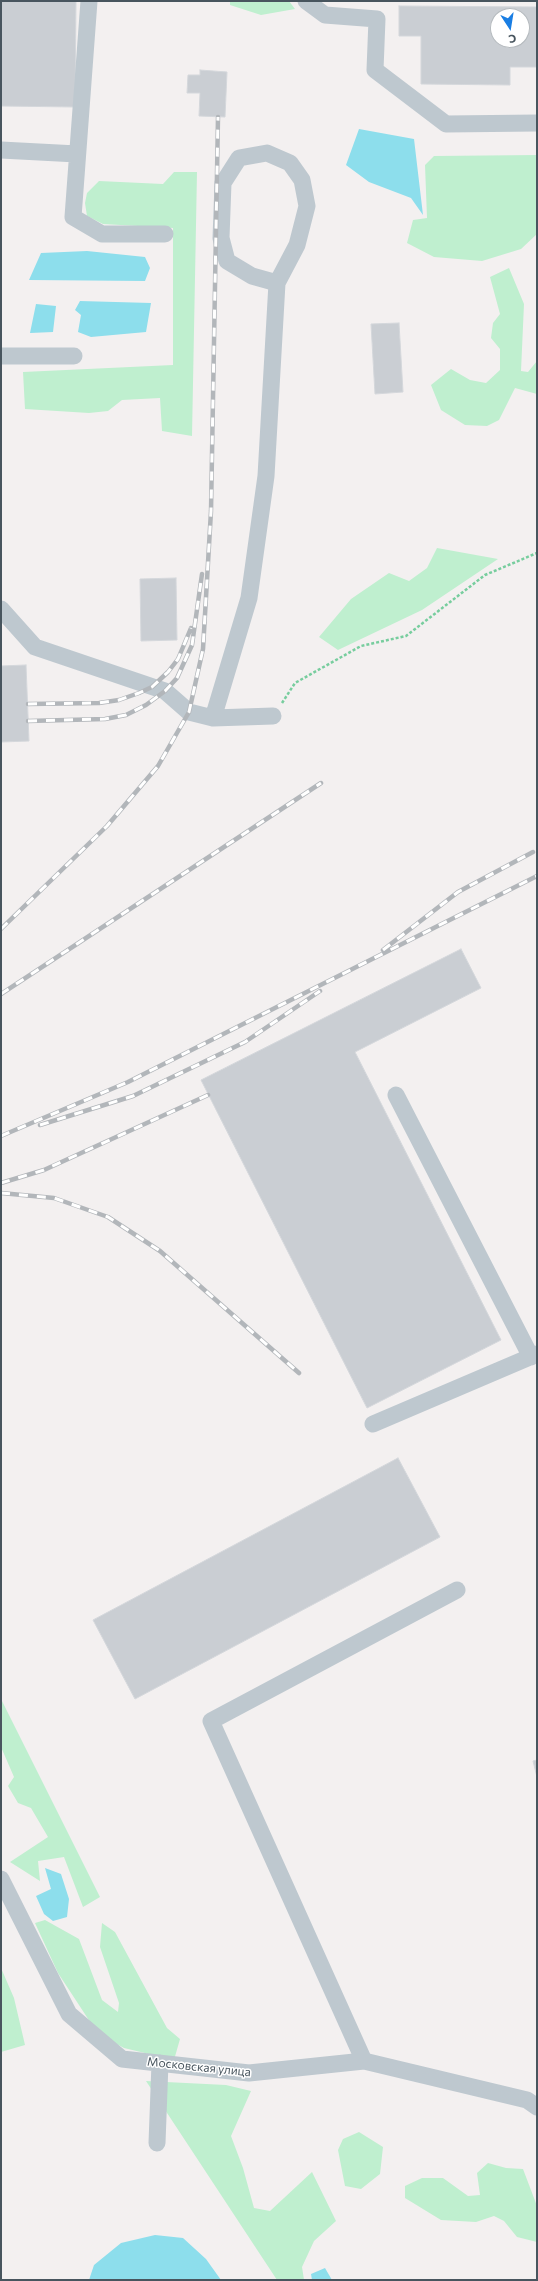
<!DOCTYPE html>
<html>
<head>
<meta charset="utf-8">
<style>
	body { margin:0 }
	#map { position:relative; width:538px; height:2281px; overflow:hidden; background:#f3f0f0; font-family:Commissioner,sans-serif }
	canvas { display:block }
	.frame { position:absolute; inset:0; border:2px solid #48555e; pointer-events:none }
	.north { position:absolute; left:490px; top:8px; width:40px; height:40px; box-sizing:border-box; background:#fff; border:1px solid #b6bbbf; border-radius:50%; rotate:168deg; font-size:11px; font-weight:700; line-height:16px; text-align:center; color:#48555e }
	.north::after { content:''; display:block; margin:auto; width:14px; height:18px; background:#1a7ee3; clip-path:polygon(50% 0,100% 100%,50% 72%,0 100%) }
</style>
</head>
<body>
<div id="map">
<canvas width="538" height="2281"></canvas>
<div class="frame"></div>
<div class="north">С</div>
</div>
<script>
const context = document.querySelector('canvas').getContext('2d');
context.lineJoin = 'round';
function fill(path, color) {
  context.fillStyle = color;
  context.fill(path, 'evenodd');
}
function poly(rows) {
  const path = new Path2D();
  for (const r of rows) {
    path.moveTo(r[0], r[1]);
    for (let i = 2; i < r.length; i += 2) path.lineTo(r[i], r[i + 1]);
  }
  return path;
}
function strokePath(path, color, width, dash) {
  context.strokeStyle = color;
  context.lineWidth = width;
  context.lineCap = dash ? 'butt' : 'round';
  context.setLineDash(dash || []);
  context.stroke(path);
}
function drawText(font, color, halo, rows, align = 'center') {
  context.font = font + ' Commissioner,sans-serif';
  context.lineWidth = 3;
  context.setLineDash([]);
  context.textBaseline = 'middle';
  context.strokeStyle = halo;
  context.fillStyle = color;
  for (const [text, x, y, turn = 0] of rows) {
    context.save();
    context.translate(x, y);
    context.rotate((+turn || 0) * Math.PI / 180);
    context.textAlign = isNaN(turn) ? turn : align;
    if (halo) context.strokeText(text, 0, 0);
    context.fillText(text, 0, 0);
    context.restore();
  }
}
const green = poly([
	[230,1,289,1,295,9,261,15,230,5],
	[537,155,537,234,521,249,482,261,434,257,407,243,413,220,427,218,425,165,434,156],
	[174,172,197,172,192,436,162,431,160,398,122,400,108,411,89,413,25,409,23,372,173,365,173,228,103,224,87,216,85,203,87,193,99,181,163,184],
	[509,268,524,304,521,371,528,372,537,361,537,394,515,388,499,420,487,426,465,425,441,410,431,385,451,369,470,380,486,383,500,370,500,349,491,338,493,323,500,314,490,277],
	[437,548,498,559,422,610,338,650,319,637,351,599,389,573,409,581,427,568],
	[1,1699,100,1897,83,1907,64,1857,38,1861,40,1881,10,1862,48,1837,31,1808,18,1803,8,1786,14,1777,1,1747],
	[45,1920,79,1939,102,2000,118,2012,119,2003,100,1947,102,1923,115,1932,167,2028,180,2039,174,2060,124,2048,98,2034,58,1973,35,1923],
	[1,1968,14,1998,25,2045,1,2052],
	[146,2081,226,2085,251,2091,231,2136,243,2168,254,2208,270,2211,312,2172,336,2221,314,2241,302,2267,304,2280,277,2280],
	[359,2132,383,2147,380,2174,361,2189,345,2186,338,2150,343,2139],
	[488,2163,506,2168,523,2169,537,2206,537,2242,517,2237,504,2221,494,2216,476,2222,441,2220,405,2198,405,2186,422,2178,443,2178,468,2196,480,2195,477,2173]
]);
const water = poly([
	[359,129,414,139,423,215,411,198,369,182,346,165],
	[87,251,145,257,150,268,145,281,29,280,41,253],
	[80,301,151,303,146,332,91,337,78,332,81,315,75,310],
	[36,304,56,306,53,332,30,333],
	[45,1868,61,1874,69,1899,67,1917,53,1921,44,1914,36,1896,51,1889],
	[155,2235,183,2238,206,2259,221,2280,89,2280,94,2265,121,2243],
	[325,2268,332,2280,312,2280,311,2274]
]);
const building = poly([
	[1,1,76,1,75,107,1,106,1,1],
	[399,6,537,7,537,67,510,67,510,85,421,84,421,36,399,36,399,6],
	[498,16,522,16,522,40,498,40,498,16],
	[200,70,227,72,225,117,199,116,200,93,187,93,188,75,200,75,200,70],
	[399,323,403,392,375,394,371,324,399,323],
	[176,578,177,640,141,641,140,579,176,578],
	[26,665,29,741,1,742,1,666,26,665],
	[461,949,481,988,355,1052,501,1340,367,1408,201,1080,461,949],
	[398,1458,440,1537,135,1699,93,1620,398,1458],
	[537,1760,537,1777,533,1761,537,1760]
]);
const path = poly([
	[282,703,295,683,361,646,406,636,485,575,537,553]
]);
const minor = poly([
	[89,1,73,217,102,234,165,234],
	[306,1,325,15,377,19,375,70,446,124,537,123],
	[1,150,77,154],
	[1,356,74,356],
	[1,609,35,647,165,691,189,712,213,718,273,716],
	[213,718,249,598,266,476,277,283,297,245,307,206,302,180,290,163,267,153,239,158,223,183,221,238,227,261,252,276,277,283],
	[396,1095,531,1357],
	[373,1424,537,1354],
	[1,1879,69,2014,122,2059,249,2073,364,2061,527,2100,537,2107],
	[364,2061,211,1721,457,1590],
	[157,2143,160,2063]
]);
const rail = poly([
	[28,704,99,703,119,700,139,693,152,687,168,672,178,659,191,628],
	[28,721,105,719,126,715,146,705,165,691,177,678,192,645,202,574],
	[1,929,107,826,158,766,189,712,203,649,211,511,218,117],
	[383,950,458,892,533,852],
	[1,994,321,783],
	[40,1125,133,1096,245,1042,320,991],
	[1,1136,128,1082,537,876],
	[1,1183,44,1170,208,1095],
	[1,1193,54,1198,108,1217,160,1251,299,1373]
]);
const streetNames = [
	["Московская улица",199,2067,6]
];
fill(green, '#bfefcf');
fill(water, '#8ddeec');
fill(building, '#caced3');
strokePath(building, '#d4d7db', 1);
strokePath(path, '#77cd9e', 2.5, [3, 2]);
strokePath(minor, '#bec8cf', 17);
strokePath(rail, '#b2b6ba', 4.5);
strokePath(rail, '#fff', 3, [9]);
drawText('12px', '#48555e', '#fff', streetNames);
</script>
</body>
</html>
